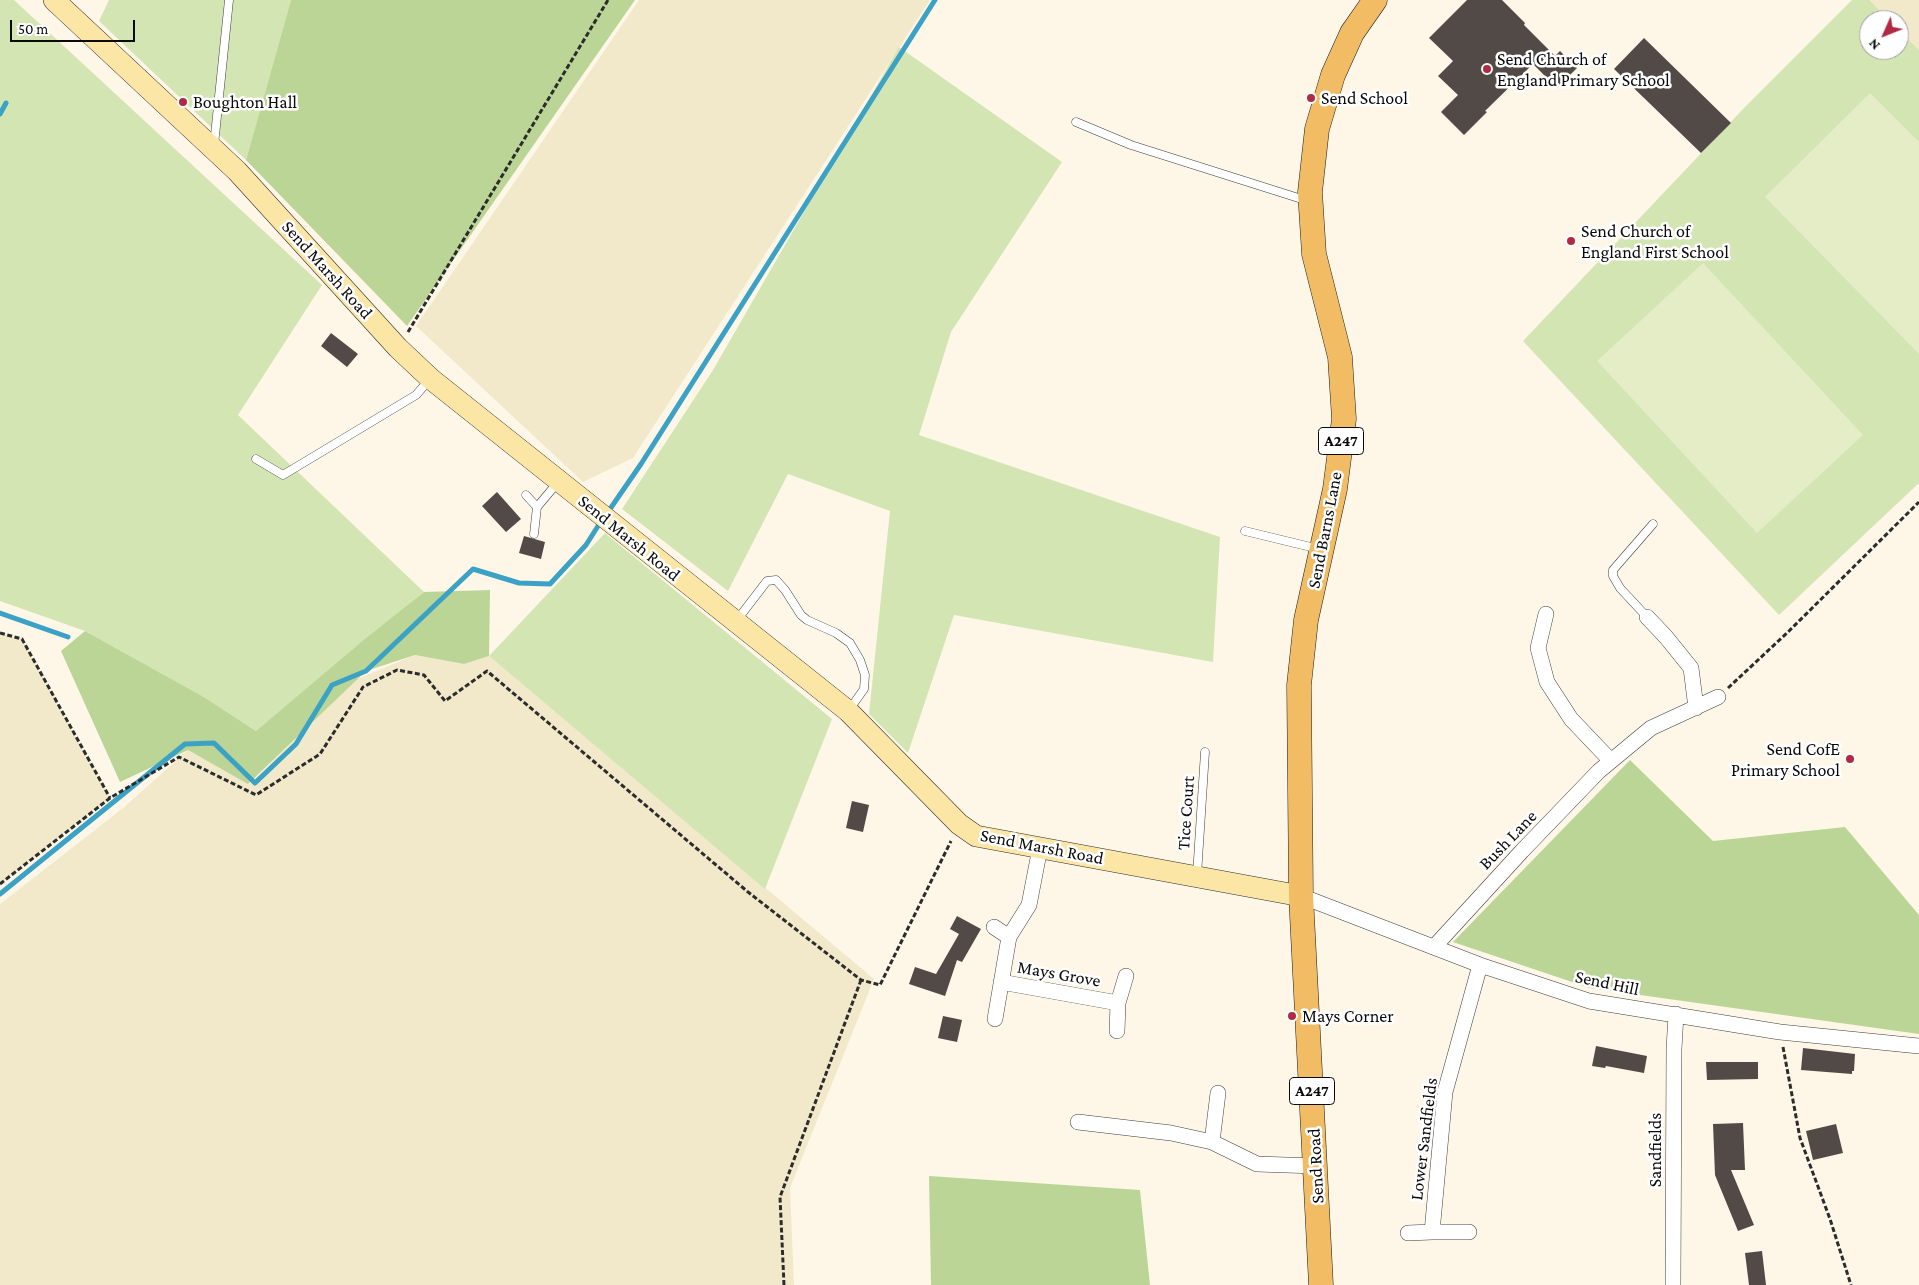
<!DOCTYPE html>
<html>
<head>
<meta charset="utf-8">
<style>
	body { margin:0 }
	#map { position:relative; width:1919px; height:1285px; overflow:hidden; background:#fef7e8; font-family:"Crimson Pro",serif }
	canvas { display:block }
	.north { position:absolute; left:1859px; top:10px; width:50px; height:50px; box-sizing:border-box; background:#fff; border:1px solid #9d9d9d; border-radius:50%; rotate:226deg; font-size:14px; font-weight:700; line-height:20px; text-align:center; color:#0a0a0a }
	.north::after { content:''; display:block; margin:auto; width:18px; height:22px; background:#b12a43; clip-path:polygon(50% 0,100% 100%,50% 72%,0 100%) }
	.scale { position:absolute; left:10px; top:20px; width:125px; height:22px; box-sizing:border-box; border:2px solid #0a0a0a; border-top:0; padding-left:6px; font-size:15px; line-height:18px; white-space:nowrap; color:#0a0a0a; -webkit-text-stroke:4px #fff; paint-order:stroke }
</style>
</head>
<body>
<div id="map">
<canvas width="1919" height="1285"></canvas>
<div class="north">N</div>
<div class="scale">50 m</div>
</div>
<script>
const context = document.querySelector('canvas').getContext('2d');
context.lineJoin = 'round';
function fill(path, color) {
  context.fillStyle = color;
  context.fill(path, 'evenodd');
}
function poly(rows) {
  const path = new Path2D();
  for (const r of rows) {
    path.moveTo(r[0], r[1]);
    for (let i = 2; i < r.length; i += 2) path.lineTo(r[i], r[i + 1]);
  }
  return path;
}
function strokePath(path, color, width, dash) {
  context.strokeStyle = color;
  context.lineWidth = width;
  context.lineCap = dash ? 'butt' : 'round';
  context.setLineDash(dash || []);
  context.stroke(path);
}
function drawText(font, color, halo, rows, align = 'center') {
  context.font = font + ' "Crimson Pro",serif';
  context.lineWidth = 5;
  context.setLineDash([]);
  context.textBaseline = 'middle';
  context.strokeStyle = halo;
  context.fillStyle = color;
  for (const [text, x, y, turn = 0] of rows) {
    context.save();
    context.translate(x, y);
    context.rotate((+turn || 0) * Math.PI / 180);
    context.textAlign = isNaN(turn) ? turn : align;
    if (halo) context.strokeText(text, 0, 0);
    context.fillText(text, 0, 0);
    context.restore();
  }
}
const farmland = poly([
	[639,0,930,0,633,458,583,482,416,326],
	[1866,0,1919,0,1919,50,1899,31,1899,20,1887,20],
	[0,633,22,639,110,798,0,884],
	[415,655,464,664,489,656,874,979,790,1188,794,1285,0,1285,0,904,123,808,188,750,249,784,357,679]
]);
const green = poly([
	[0,0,14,0,322,285,238,415,424,592,256,731,204,697,85,631,0,601],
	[109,0,291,0,246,160,99,21],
	[1852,0,1869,0,1889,20,1869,20,1869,50,1899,50,1899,30,1919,50,1919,483,1779,615,1523,341,1745,107],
	[899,47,1062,162,951,332,919,435,1220,537,1213,662,954,615,908,753,869,714,890,511,788,474,728,591,622,509,713,370],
	[605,533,832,719,765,889,489,656]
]);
const forest = poly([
	[291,0,635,0,407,326,246,160],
	[490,590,489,656,464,664,415,655,366,671,248,784,188,750,120,782,61,651,85,631,204,697,256,731,365,639,424,592],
	[1630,760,1713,841,1845,827,1919,915,1919,1034,1590,988,1453,942],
	[929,1176,1140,1190,1150,1285,931,1285]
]);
const pitch = poly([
	[1870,93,1919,142,1919,354,1765,197],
	[1703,263,1863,435,1757,533,1597,361]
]);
const stream = poly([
	[0,114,6,103],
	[610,509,641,464,935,0],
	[0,613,68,637],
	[0,894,185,744,214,743,255,783,296,744,332,685,366,671,473,569,519,583,550,584,586,545,598,526]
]);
const building = poly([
	[1467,0,1502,0,1525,23,1524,25,1555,56,1560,51,1577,68,1557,88,1533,64,1485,111,1487,112,1464,135,1441,112,1458,95,1438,76,1453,61,1429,38],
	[1644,38,1731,123,1701,153,1614,69],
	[331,333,358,354,347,367,321,346],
	[497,492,521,519,506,532,482,506],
	[524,536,545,542,541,559,519,553],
	[852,801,869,805,863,832,846,828],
	[957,916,981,929,962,962,957,960,945,996,909,984,915,967,936,974,959,934,950,929],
	[943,1016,962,1020,957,1042,938,1038],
	[1596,1046,1647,1056,1644,1073,1606,1066,1605,1068,1592,1066],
	[1803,1048,1855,1054,1854,1071,1852,1071,1852,1074,1801,1070],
	[1706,1062,1758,1062,1758,1079,1707,1080],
	[1743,1123,1745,1170,1731,1170,1754,1225,1738,1231,1715,1175,1713,1124],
	[1836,1124,1843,1153,1813,1160,1806,1131],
	[1762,1251,1766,1285,1749,1285,1745,1253]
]);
const path = poly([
	[408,332,608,0],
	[0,633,22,639,110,798],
	[1728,688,1788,632,1919,502],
	[0,884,110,798,179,757,256,795,320,754,363,687,397,670,424,675,445,701,487,671,748,892,861,980,880,985,951,841],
	[1783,1047,1800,1138,1830,1219,1851,1285],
	[784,1285,780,1197,861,980]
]);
const service = poly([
	[1076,122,1131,145,1308,201],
	[214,145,229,0],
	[256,459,283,475,416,395,430,379],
	[526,495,537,507],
	[1245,531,1319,549],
	[534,534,537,507,559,481],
	[1647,617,1620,588,1613,576,1613,570,1653,524],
	[737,620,767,581,776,580,785,590,801,615,807,620,836,633,850,643,860,660,865,675,864,689,849,710],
	[1197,875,1205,752]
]);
const minor = poly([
	[1546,614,1538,648,1547,682,1571,719,1611,761],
	[1647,617,1666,637,1691,668,1696,708],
	[1301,896,1480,965,1589,1001,1780,1032,1919,1046],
	[994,927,1009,937],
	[1434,947,1522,851,1599,771,1651,728,1718,697],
	[1001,982,1118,1003,1117,1031],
	[1118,1003,1126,976],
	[995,1019,1009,937,1029,905,1040,848],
	[1078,1122,1171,1133,1212,1142,1257,1164,1316,1166],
	[1212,1142,1218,1093],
	[1432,1232,1469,1232],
	[1408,1233,1432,1232,1445,1092,1480,965],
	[1673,1285,1674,1049,1676,1014]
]);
const secondary = poly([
	[54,0,237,171,398,348,431,379,848,711,959,824,976,836,1301,896]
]);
const primary = poly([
	[1321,1285,1301,896,1299,685,1306,620,1335,489,1344,419,1340,357,1314,254,1310,192,1317,129,1333,75,1352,33,1375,0]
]);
const markers = [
	[1487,69,5,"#b12a43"],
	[1311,98,5,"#b12a43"],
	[183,102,5,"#b12a43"],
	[1571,241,5,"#b12a43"],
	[1850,759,5,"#b12a43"],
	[1292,1016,5,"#b12a43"]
];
const shields = [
	[1341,441,45],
	[1312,1091,45]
];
const shieldNames = [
	["A247",1341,441],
	["A247",1312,1091]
];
const poiNames = [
	["Send Church of",1497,59],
	["England Primary School",1497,80],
	["Send School",1321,98],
	["Boughton Hall",193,102],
	["Send Church of",1581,231],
	["England First School",1581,252],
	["Send CofE",1840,749,"right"],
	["Primary School",1840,770,"right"],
	["Mays Corner",1302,1016]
];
const streetNames = [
	["Send Marsh Road",327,270,48],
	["Send Barns Lane",1325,530,-79],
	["Send Marsh Road",629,538,39],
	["Tice Court",1186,813,-86],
	["Bush Lane",1508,840,-46],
	["Send Marsh Road",1042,847,11],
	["Mays Grove",1059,974,10],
	["Send Hill",1607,983,12],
	["Lower Sandfields",1424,1139,-83],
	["Sandfields",1655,1150,-90],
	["Send Road",1316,1166,-93]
];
fill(farmland, '#f2e9ca');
fill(green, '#d4e5b4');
fill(forest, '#bad595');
fill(pitch, '#e5edc6');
strokePath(stream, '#3ba1c5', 5);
fill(building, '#524a47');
strokePath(service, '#3d3d3d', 9);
strokePath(minor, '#3d3d3d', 16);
strokePath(secondary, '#2c2c2c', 22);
strokePath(primary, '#1b1b1b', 25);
strokePath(path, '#2c2c2c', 3, [5, 2.5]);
strokePath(service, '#fff', 8);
strokePath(minor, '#fff', 15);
strokePath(secondary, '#fbe6a6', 21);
strokePath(primary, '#f1bc64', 24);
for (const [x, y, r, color] of markers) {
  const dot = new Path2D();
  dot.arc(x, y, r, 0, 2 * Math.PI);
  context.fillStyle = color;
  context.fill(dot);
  strokePath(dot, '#fff', 2);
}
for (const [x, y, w] of shields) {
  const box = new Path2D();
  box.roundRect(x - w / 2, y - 13.5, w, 27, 4);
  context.fillStyle = '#fff';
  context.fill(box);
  strokePath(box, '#0a0a0a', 1);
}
drawText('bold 16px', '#0a0a0a', null, shieldNames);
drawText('18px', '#0a0a0a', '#fff', poiNames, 'left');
drawText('18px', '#0a0a0a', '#fff', streetNames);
</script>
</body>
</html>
